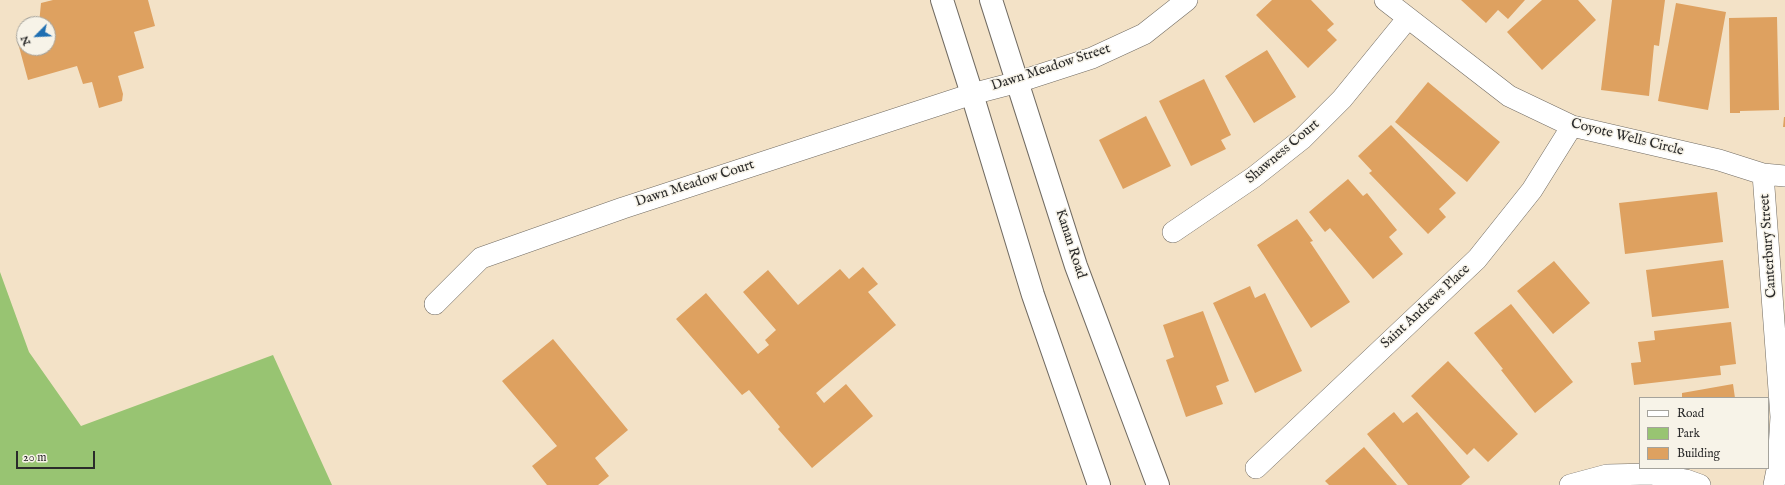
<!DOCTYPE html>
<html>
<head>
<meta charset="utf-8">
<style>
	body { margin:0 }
	#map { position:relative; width:1785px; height:485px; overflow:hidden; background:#f3e2c7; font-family:"IM FELL English",serif }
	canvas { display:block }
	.legend { position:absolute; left:1639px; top:397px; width:130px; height:72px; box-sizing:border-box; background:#f7f3e8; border:1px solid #a5a39c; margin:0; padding:5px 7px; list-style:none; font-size:12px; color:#2b2b2b }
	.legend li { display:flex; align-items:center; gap:8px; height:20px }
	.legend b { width:20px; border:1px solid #a5a39c }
	.north { position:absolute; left:16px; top:16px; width:40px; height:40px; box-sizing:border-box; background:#f7f3e8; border:1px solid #a5a39c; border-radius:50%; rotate:246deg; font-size:11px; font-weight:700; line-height:16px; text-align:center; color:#2b2b2b }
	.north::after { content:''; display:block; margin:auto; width:14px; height:18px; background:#1f6fb2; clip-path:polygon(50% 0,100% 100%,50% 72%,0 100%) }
	.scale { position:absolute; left:16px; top:451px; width:79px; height:18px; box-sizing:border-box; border:2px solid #2b2b2b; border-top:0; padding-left:5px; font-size:12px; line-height:14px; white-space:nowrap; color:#2b2b2b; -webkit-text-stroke:3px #f7f3e8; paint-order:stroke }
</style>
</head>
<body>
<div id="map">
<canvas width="1785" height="485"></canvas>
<ul class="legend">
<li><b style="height:5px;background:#fff"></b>Road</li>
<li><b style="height:11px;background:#98c472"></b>Park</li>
<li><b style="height:11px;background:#dea160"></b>Building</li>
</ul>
<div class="north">N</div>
<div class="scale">20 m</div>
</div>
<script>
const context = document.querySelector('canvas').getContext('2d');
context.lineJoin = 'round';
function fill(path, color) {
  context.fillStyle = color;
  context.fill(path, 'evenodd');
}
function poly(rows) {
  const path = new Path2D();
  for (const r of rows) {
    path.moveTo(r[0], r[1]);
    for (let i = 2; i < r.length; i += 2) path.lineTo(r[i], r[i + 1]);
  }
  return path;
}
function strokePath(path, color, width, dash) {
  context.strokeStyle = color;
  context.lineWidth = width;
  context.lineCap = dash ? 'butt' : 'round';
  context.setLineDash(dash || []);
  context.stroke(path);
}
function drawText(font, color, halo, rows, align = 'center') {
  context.font = font + ' "IM FELL English",serif';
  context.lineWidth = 3;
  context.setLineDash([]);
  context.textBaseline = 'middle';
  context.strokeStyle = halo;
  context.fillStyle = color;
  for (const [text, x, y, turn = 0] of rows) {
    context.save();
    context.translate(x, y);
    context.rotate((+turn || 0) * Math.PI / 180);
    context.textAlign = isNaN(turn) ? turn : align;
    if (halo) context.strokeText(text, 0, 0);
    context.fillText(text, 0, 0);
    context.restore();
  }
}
const green = poly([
	[0,272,29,352,81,426,273,355,332,485,0,485]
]);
const building = poly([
	[53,0,148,0,155,26,134,32,144,68,118,76,123,94,122,101,99,108,92,82,83,84,77,66,28,80,18,43,24,42,24,48,48,48,48,24,39,24,41,3],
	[1272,0,1311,0,1334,24,1327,30,1337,40,1308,68,1256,15],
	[1461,0,1525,0,1508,19,1498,10,1486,23],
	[1542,0,1578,0,1596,20,1542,70,1507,32],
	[1612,0,1665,0,1659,46,1654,45,1649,96,1601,90],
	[1676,3,1726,12,1708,110,1658,101],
	[1777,17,1779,110,1740,111,1740,113,1730,113,1729,18],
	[1267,50,1296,97,1254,123,1225,76],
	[1204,79,1231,135,1221,140,1226,149,1191,166,1159,101],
	[1428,82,1500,142,1467,182,1395,122],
	[1146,116,1171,166,1123,189,1099,140],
	[1784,117,1785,117,1785,127,1783,127],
	[1391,125,1456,193,1439,209,1446,217,1428,234,1369,173,1372,171,1358,156],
	[1348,179,1363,196,1367,193,1397,230,1389,237,1403,254,1373,279,1330,228,1325,232,1309,212],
	[1717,192,1723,242,1625,254,1619,203],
	[1297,219,1313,241,1310,242,1350,302,1311,328,1257,245],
	[1723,260,1729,308,1652,317,1646,270],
	[1554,261,1590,303,1553,334,1517,291],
	[863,267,878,284,868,292,896,325,816,393,824,403,846,384,873,416,812,468,778,429,780,427,749,390,742,395,676,319,706,293,758,354,769,345,765,340,776,330,743,292,768,270,798,305,840,269,849,279],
	[1250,286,1255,298,1265,293,1302,371,1255,393,1213,303],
	[1511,304,1573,382,1535,413,1501,370,1503,369,1474,333],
	[1203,311,1229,381,1216,386,1223,404,1186,417,1166,360,1174,357,1163,325],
	[1731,322,1736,364,1720,366,1721,375,1634,385,1631,363,1641,362,1638,342,1655,340,1654,331],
	[553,339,628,430,595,458,609,476,598,485,547,485,532,466,557,446,502,381],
	[1448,361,1518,434,1488,462,1474,448,1467,455,1411,396],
	[1733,384,1735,398,1682,398,1682,393],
	[1394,412,1403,423,1417,412,1470,477,1461,485,1408,485,1367,434],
	[1364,447,1397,485,1329,485,1325,481]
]);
const street = poly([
	[1385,0,1509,96,1572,126,1719,160,1763,174,1785,176],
	[1763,174,1781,417,1778,465,1774,485],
	[1173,232,1254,177,1302,139,1342,99,1408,18],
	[435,304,481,258,623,208,972,94,1018,82,1092,58,1144,34,1187,0],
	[1256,468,1477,259,1532,190,1572,126],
	[1570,485,1607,475,1651,474,1686,480,1700,485]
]);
const secondary = poly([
	[942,0,972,94,1033,295,1099,485],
	[991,0,1076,266,1158,485]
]);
const streetNames = [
	["Dawn Meadow Street",1051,68,-18],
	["Coyote Wells Circle",1627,138,14],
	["Shawness Court",1283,152,-40],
	["Dawn Meadow Court",695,184,-18],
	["Kanan Road",1070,244,72],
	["Canterbury Street",1769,246,-94],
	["Saint Andrews Place",1426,307,-43]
];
fill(green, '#98c472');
fill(building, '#dea160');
strokePath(street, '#716b62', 22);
strokePath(secondary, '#716b62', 24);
strokePath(street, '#fff', 21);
strokePath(secondary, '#fff', 22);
drawText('14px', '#2b2b2b', '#f7f3e8', streetNames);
</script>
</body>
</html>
